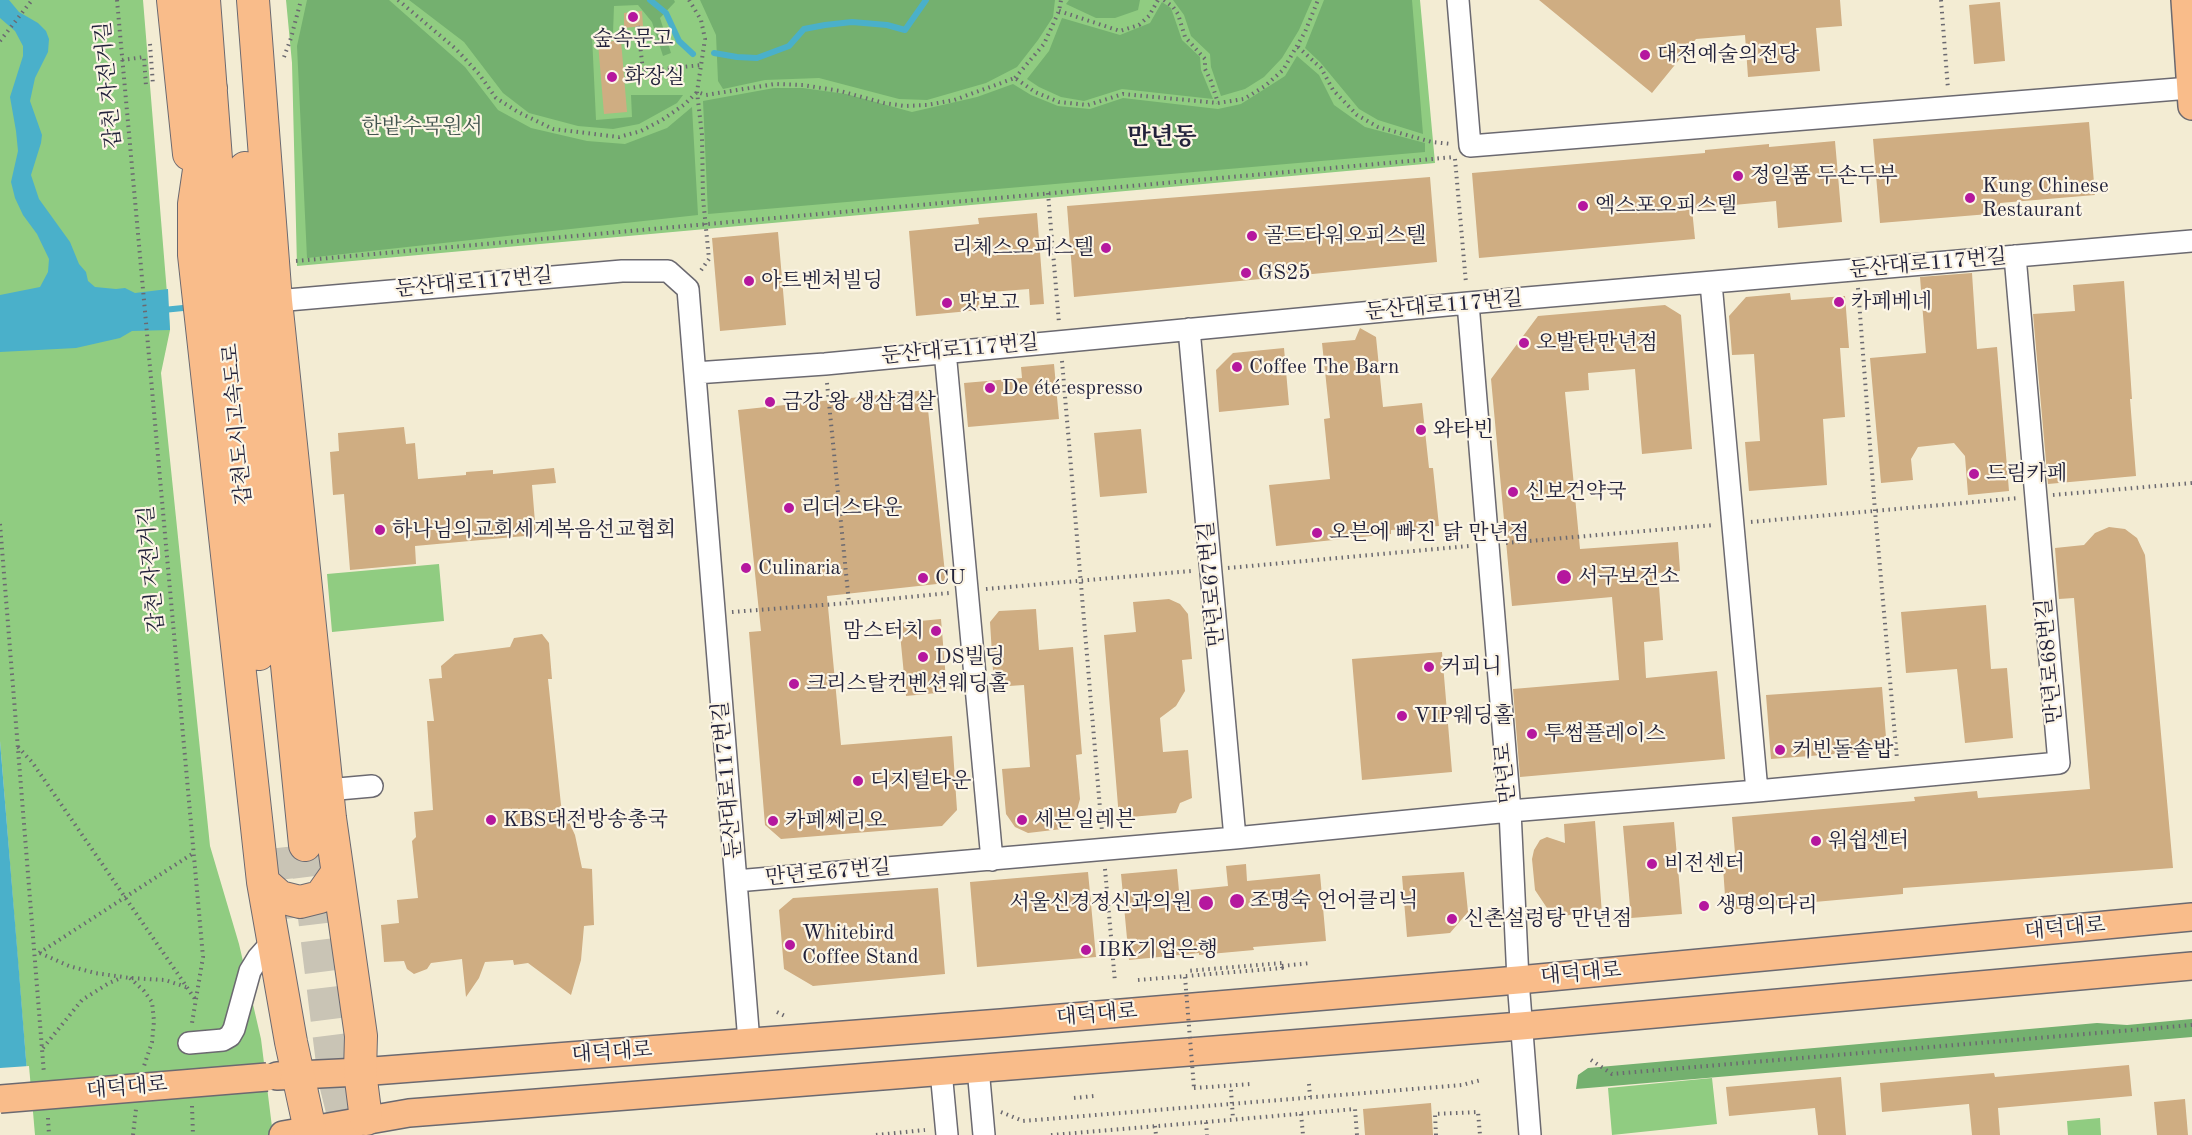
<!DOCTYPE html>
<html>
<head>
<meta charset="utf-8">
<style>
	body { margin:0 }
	canvas { display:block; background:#f3ecd3 }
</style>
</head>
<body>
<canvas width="2192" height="1135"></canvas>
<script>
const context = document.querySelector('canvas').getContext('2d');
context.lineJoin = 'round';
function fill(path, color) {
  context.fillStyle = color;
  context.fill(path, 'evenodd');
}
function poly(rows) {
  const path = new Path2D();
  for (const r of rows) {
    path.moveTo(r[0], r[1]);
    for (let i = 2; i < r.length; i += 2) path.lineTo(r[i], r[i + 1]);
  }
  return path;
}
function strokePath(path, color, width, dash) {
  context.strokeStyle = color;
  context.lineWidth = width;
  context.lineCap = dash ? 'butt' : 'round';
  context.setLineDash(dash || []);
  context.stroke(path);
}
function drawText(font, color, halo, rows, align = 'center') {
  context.font = font + ' "Old Standard TT","Noto Serif KR",serif';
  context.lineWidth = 4.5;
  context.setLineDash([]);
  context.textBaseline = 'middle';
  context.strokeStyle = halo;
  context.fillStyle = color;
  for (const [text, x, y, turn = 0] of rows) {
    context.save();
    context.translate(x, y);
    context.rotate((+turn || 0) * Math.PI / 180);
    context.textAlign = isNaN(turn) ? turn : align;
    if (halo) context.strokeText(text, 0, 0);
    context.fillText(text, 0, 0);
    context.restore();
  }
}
const green = poly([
	[0,0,143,0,170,330,161,373,210,846,239,944,261,1039,273,1135,32,1135,0,741],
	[286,0,1420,0,1435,163,297,266,292,63],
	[439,564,444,621,332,632,327,574],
	[1712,1078,1717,1124,1612,1135,1608,1088],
	[2100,1118,2101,1135,2068,1135,2067,1121]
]);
const forest = poly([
	[307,0,389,0,465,67,498,110,531,128,587,141,625,144,667,128,692,107,698,215,307,258,297,46],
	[409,0,674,0,675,2,660,18,671,53,663,56,652,22,638,5,614,6,613,33,592,36,596,120,632,117,631,95,683,95,677,103,639,124,613,129,578,126,529,113,503,93,464,42],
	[700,0,1055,0,1053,17,1038,40,1017,67,986,83,927,100,899,99,819,78,765,80,723,89,718,81,716,35],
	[1069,0,1140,0,1138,10,1115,18,1096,18,1066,4],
	[1173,0,1312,0,1299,30,1282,58,1264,77,1245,89,1221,96,1211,67,1210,54,1191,36,1184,15],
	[1324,0,1412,0,1423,134,1378,120,1359,109,1320,62,1305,48],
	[1162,2,1171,8,1182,40,1200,57,1201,70,1213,99,1122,89,1084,101,1061,97,1039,87,1027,79,1049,51,1062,18,1120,35,1150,23],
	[1297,56,1319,75,1334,105,1365,127,1425,143,1425,152,708,214,703,101,774,88,803,88,846,94,912,112,977,97,1013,84,1031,95,1058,106,1090,109,1123,98,1218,109,1241,104,1285,76],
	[2192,1019,2192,1037,1576,1089,1578,1075,1588,1068,2097,1023,2127,1025]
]);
const water = poly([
	[0,0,9,0,19,12,38,23,46,31,49,39,48,52,35,78,30,101,42,135,41,143,31,175,39,199,70,242,79,264,86,272,88,281,95,287,116,289,125,288,135,293,168,289,170,330,132,331,120,338,76,348,0,352,0,295,40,287,48,272,49,259,37,234,23,215,15,198,11,182,18,151,16,131,10,97,23,56,23,46,15,31,0,18],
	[0,741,18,959,32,1135,0,1135]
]);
const pier = poly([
	[29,1066,35,1135,0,1135,0,1068]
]);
const stream = poly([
	[650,0,666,13,679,41,693,54],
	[714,53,737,57,757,58,789,46,804,29,825,25,852,22,887,25,905,30,926,0],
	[163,310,183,308]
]);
const building = poly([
	[1539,0,1840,0,1842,26,1816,28,1820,71,1748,77,1745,35,1696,39,1652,93],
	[2000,2,2005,61,1974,64,1969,5],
	[642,11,643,26,624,28,624,13],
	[621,40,627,112,604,114,598,43],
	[2089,122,2095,195,2000,203,2001,213,1880,223,1873,139],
	[1835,141,1842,222,1778,228,1776,201,1692,209,1695,239,1479,258,1472,173,1705,153,1705,150,1769,144,1769,147],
	[1430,177,1437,262,1074,297,1067,206],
	[1037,213,1044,304,1030,305,1029,289,978,293,980,310,916,316,909,231,979,224,978,218],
	[778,232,786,325,720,331,712,238],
	[1972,273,1977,349,1997,347,2009,491,1968,495,1965,456,1954,443,1918,447,1911,459,1913,480,1881,483,1870,358,1926,353,1920,277],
	[2124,281,2132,399,2130,399,2136,476,2048,484,2033,314,2075,311,2073,285],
	[1790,293,1791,300,1845,296,1849,348,1840,348,1845,417,1823,419,1827,485,1749,491,1745,442,1760,441,1754,354,1732,355,1729,316,1746,297],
	[1665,305,1681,315,1692,449,1642,454,1635,369,1588,373,1589,390,1565,392,1580,549,1678,542,1680,571,1658,573,1663,640,1644,642,1646,678,1717,671,1725,759,1520,777,1513,689,1619,680,1612,597,1512,606,1491,379,1538,316],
	[1360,328,1376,337,1383,407,1422,403,1429,468,1433,468,1439,526,1391,530,1391,534,1276,546,1269,485,1330,479,1324,419,1330,418,1322,343,1355,340],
	[1284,348,1289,405,1219,412,1216,370,1233,353],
	[1054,364,1059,419,968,427,964,383,1022,378,1021,367],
	[926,390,946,583,827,596,841,745,952,736,957,810,942,826,781,839,765,825,749,632,761,631,738,410],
	[404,427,406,444,415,443,418,479,466,475,466,472,493,470,493,474,554,468,556,483,532,485,536,535,415,546,416,564,350,570,344,494,333,495,330,452,339,451,338,433],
	[1141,429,1147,493,1100,497,1094,433],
	[2109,527,2125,529,2137,538,2145,555,2173,868,1903,888,1903,894,1726,910,1723,867,1736,865,1732,817,1915,801,1914,797,1977,791,1978,798,2090,789,2074,598,2059,599,2055,548,2084,545,2095,533],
	[1169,599,1180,604,1188,614,1192,659,1182,660,1185,691,1176,706,1160,718,1163,752,1188,750,1192,798,1180,803,1176,813,1119,818,1104,635,1136,632,1133,602],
	[1986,605,1991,669,2007,668,2013,738,1965,743,1957,669,1906,673,1901,612],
	[1036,609,1039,650,1073,647,1082,754,1076,755,1080,799,1075,817,1062,829,1028,833,1015,827,1006,814,1002,769,1030,767,1024,685,994,687,990,622,999,611],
	[941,619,947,692,906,696,899,623],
	[542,634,549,643,552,679,548,679,561,805,575,835,582,868,592,869,594,925,584,926,581,960,571,995,528,963,514,965,513,960,485,962,479,978,466,997,462,959,431,963,427,969,414,974,407,969,404,961,384,962,381,925,399,923,397,900,418,898,412,841,416,837,414,812,433,810,427,721,434,721,429,679,442,678,441,666,455,654,510,647,514,638],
	[1442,652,1452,772,1362,780,1352,659],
	[1882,687,1887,750,1771,759,1766,695],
	[1595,821,1602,914,1581,912,1562,917,1547,908,1535,890,1532,859,1534,850,1540,840,1547,837,1565,843,1564,824],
	[1674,822,1682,914,1631,918,1623,826],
	[1246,864,1247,881,1320,874,1326,941,1253,947,1254,950,1199,955,1199,953,1129,960,1121,874,1177,869,1179,891,1228,886,1226,866],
	[1088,872,1096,957,977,967,970,882],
	[1464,872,1468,912,1450,933,1407,937,1402,876],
	[938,888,945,974,813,986,784,969,779,910,793,898],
	[2129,1065,2132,1096,1998,1108,2000,1135,1972,1135,1969,1104,1882,1112,1880,1083,1994,1073,1995,1077],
	[1841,1077,1846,1135,1818,1135,1815,1108,1729,1116,1726,1087],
	[2185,1099,2188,1135,2157,1135,2154,1102],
	[1431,1103,1433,1135,1365,1135,1363,1109]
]);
const highwayTunnel = poly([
	[305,845,334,1079,348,1135],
	[277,848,285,919]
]);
const path = poly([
	[117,0,203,957,192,1023],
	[398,0,456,49,479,74,496,98,518,112,553,129,619,137,641,131,662,120,685,104,697,92,706,95,775,84,803,85,840,91,884,103,905,106,927,105,954,100,1015,78,1035,92,1059,102,1088,105,1123,94,1218,103,1244,99,1265,86,1283,70,1305,32,1318,0],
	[689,0,701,20,705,39,697,92,702,135,703,198,709,259,699,273],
	[1164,0,1173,7,1178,14,1185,37,1205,59,1205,69,1211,81,1218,103],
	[1941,0,1948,89],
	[1059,11,1120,31,1139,25,1149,16,1158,0],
	[638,26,643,71],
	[0,41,32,0],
	[150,44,153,85],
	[1298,47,1321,68,1333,90,1357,115,1378,127,1432,142,1452,144],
	[284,57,291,38,301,0],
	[122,60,144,57,146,86],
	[632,72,702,65],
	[1015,78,1044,44,1059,11,1061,0],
	[1455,159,1466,283],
	[1048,193,1059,323],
	[296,261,1454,157],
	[1858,288,1875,511,1897,759],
	[1062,361,1102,832],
	[827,383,849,603],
	[2053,495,2192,483],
	[1751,522,2019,498],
	[0,524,44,1074],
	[1506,543,1714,525],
	[1228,568,1469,546],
	[986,589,1191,571],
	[732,612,849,603,949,593],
	[18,747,32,762,195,999],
	[1105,869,1115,982],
	[39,953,192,854],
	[40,953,69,966,95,973,130,978,165,980,186,987],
	[1282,966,1311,963],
	[130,978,144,991,152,1002,154,1021,152,1042,144,1066],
	[1138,980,1282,968,1282,963,1187,971],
	[777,1012,787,1017],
	[43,1048,82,1000,109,983,121,978],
	[1591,1060,1612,1074,2192,1025],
	[1309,1084,1310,1097],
	[1194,1088,1251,1084],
	[1231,1090,1233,1119],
	[1074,1098,1094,1096],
	[192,1106,193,1135],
	[1001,1112,1023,1121,1462,1085,1481,1080],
	[1301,1114,1303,1135],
	[48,1118,49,1135],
	[1206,1122,1355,1109,1357,1135],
	[1155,1126,1156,1135],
	[133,1135,136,1109],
	[876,1135,925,1130],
	[1051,1135,1206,1122,1207,1135],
	[1436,1135,1435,1114,1478,1112,1480,1135]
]);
const minor = poly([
	[1458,0,1470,146,2190,88],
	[1711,283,1757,791],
	[276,301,622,271,668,271,688,289,749,1042],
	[1468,303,1510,811,1518,980,1530,1135],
	[1189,329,1235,838],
	[945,351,992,860],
	[695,373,825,364,1468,303,2192,241],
	[327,790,372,786],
	[736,881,1235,838,1510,811,1757,791,2059,763,2015,256],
	[189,1043,223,1040,230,1036,234,1029,250,971,258,958,274,940],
	[978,1068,984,1135],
	[941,1071,947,1135]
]);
const major = poly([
	[2185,0,2192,106],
	[277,1076,360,1072,1001,1023,1518,980,2192,917],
	[283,1135,409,1113,1521,1026,2192,966]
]);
const highway = poly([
	[173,0,189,154],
	[204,0,230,345,259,654],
	[253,0,276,301,330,818,361,1036,360,1072,366,1119],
	[211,88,194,204,194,255,263,882,291,1042,310,1130],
	[245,168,255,345,305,845],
	[263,882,280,897,300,902,320,897,337,873]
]);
const pathBridge = poly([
	[1185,977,1194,1088]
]);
const majorBridge = poly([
	[0,1099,267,1077]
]);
const markers = [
	[633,17,6,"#b5179e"],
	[1645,55,6,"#b5179e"],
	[612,77,6,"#b5179e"],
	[1738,176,6,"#b5179e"],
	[1970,198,6,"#b5179e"],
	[1583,206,6,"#b5179e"],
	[1252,236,6,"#b5179e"],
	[1106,248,6,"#b5179e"],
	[1246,273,6,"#b5179e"],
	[749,281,6,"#b5179e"],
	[1839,302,6,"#b5179e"],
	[947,303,6,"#b5179e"],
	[1524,343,6,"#b5179e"],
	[1237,367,6,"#b5179e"],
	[990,388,6,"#b5179e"],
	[770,402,6,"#b5179e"],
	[1421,430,6,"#b5179e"],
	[1974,474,6,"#b5179e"],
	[1513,492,6,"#b5179e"],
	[789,508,6,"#b5179e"],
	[380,530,6,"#b5179e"],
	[1317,533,6,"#b5179e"],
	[746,568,6,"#b5179e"],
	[1564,577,8,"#b5179e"],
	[923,578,6,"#b5179e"],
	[936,631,6,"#b5179e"],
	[923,657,6,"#b5179e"],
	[1429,667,6,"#b5179e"],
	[794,684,6,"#b5179e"],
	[1402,716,6,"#b5179e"],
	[1532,734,6,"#b5179e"],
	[1780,750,6,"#b5179e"],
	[858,781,6,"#b5179e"],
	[491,820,6,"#b5179e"],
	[1022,820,6,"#b5179e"],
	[773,821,6,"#b5179e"],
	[1816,841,6,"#b5179e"],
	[1652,864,6,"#b5179e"],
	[1237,901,8,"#b5179e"],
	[1206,903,8,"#b5179e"],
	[1704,906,6,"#b5179e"],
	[1452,919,6,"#b5179e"],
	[790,945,6,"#b5179e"],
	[1086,950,6,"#b5179e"]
];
const poiNames = [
	["숲속문고",633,39,"center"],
	["대전예술의전당",1657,55],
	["화장실",624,77],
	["정일품 두손두부",1750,176],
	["Kung Chinese",1982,186],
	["Restaurant",1982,210],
	["엑스포오피스텔",1595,206],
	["골드타워오피스텔",1264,236],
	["리체스오피스텔",1094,248,"right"],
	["GS25",1258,273],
	["아트벤처빌딩",761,281],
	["카페베네",1851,302],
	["맛보고",959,303],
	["오발탄만년점",1536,343],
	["Coffee The Barn",1249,367],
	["De été espresso",1002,388],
	["금강 왕 생삼겹살",782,402],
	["와타빈",1433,430],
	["드림카페",1986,474],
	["신보건약국",1525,492],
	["리더스타운",801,508],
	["하나님의교회세계복음선교협회",392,530],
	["오븐에 빠진 닭 만년점",1329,533],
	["Culinaria",758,568],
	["서구보건소",1578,577],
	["CU",935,578],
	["맘스터치",924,631,"right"],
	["DS빌딩",935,657],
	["커피니",1441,667],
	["크리스탈컨벤션웨딩홀",806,684],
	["VIP웨딩홀",1414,716],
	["투썸플레이스",1544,734],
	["커빈돌솥밥",1792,750],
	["디지털타운",870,781],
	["KBS대전방송총국",503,820],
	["세븐일레븐",1034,820],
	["카페쎄리오",785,821],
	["워쉽센터",1828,841],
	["비전센터",1664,864],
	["조명숙 언어클리닉",1250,901],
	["서울신경정신과의원",1192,903,"right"],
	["생명의다리",1716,906],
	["신촌설렁탕 만년점",1464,919],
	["Whitebird",802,933],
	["Coffee Stand",802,957],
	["IBK기업은행",1098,950]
];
const streetNames = [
	["갑천 자전거길",109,85,-95],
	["둔산대로117번길",1928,264,-5],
	["둔산대로117번길",474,283,-5],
	["둔산대로117번길",1444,306,-5],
	["둔산대로117번길",960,350,-5],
	["갑천도시고속도로",238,424,-95],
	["갑천 자전거길",152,569,-95],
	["만년로67번길",1212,584,-95],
	["만년로68번길",2050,661,-95],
	["만년로",1506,773,-95],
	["둔산대로117번길",728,780,-95],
	["만년로67번길",828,873,-5],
	["대덕대로",2065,929,-5],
	["대덕대로",1581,974,-5],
	["대덕대로",1097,1015,-5],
	["대덕대로",612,1053,-4],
	["대덕대로",127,1088,-5]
];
const parkNames = [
	["한밭수목원서",422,127]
];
const quarterNames = [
	["만년동",1162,138]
];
fill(green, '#90cc81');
fill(forest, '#74b06f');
fill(water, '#4ab0ca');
fill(pier, '#f3ecd3');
strokePath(stream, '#4ab0ca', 6);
fill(building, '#cfad82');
strokePath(highwayTunnel, '#c9c4b5', 32, [32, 16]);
strokePath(minor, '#6b6970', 24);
strokePath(major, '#6b6970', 30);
strokePath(highway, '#6b6970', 34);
strokePath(path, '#6b6970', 4, [1.5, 4.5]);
strokePath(minor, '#fff', 21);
strokePath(major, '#f9bc8a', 27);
strokePath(highway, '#f9bc8a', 32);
strokePath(majorBridge, '#6b6970', 30, []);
strokePath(pathBridge, '#6b6970', 4, [1.5, 4.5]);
strokePath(majorBridge, '#f9bc8a', 27);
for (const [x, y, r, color] of markers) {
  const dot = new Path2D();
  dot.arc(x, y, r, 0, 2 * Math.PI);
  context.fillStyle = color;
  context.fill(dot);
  strokePath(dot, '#fcf5e5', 2);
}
drawText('21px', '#22223b', '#fcf5e5', poiNames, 'left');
drawText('21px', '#22223b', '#fcf5e5', streetNames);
drawText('21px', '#435550', '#fcf5e5', parkNames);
drawText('bold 24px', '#22223b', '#fcf5e5', quarterNames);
</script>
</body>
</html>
